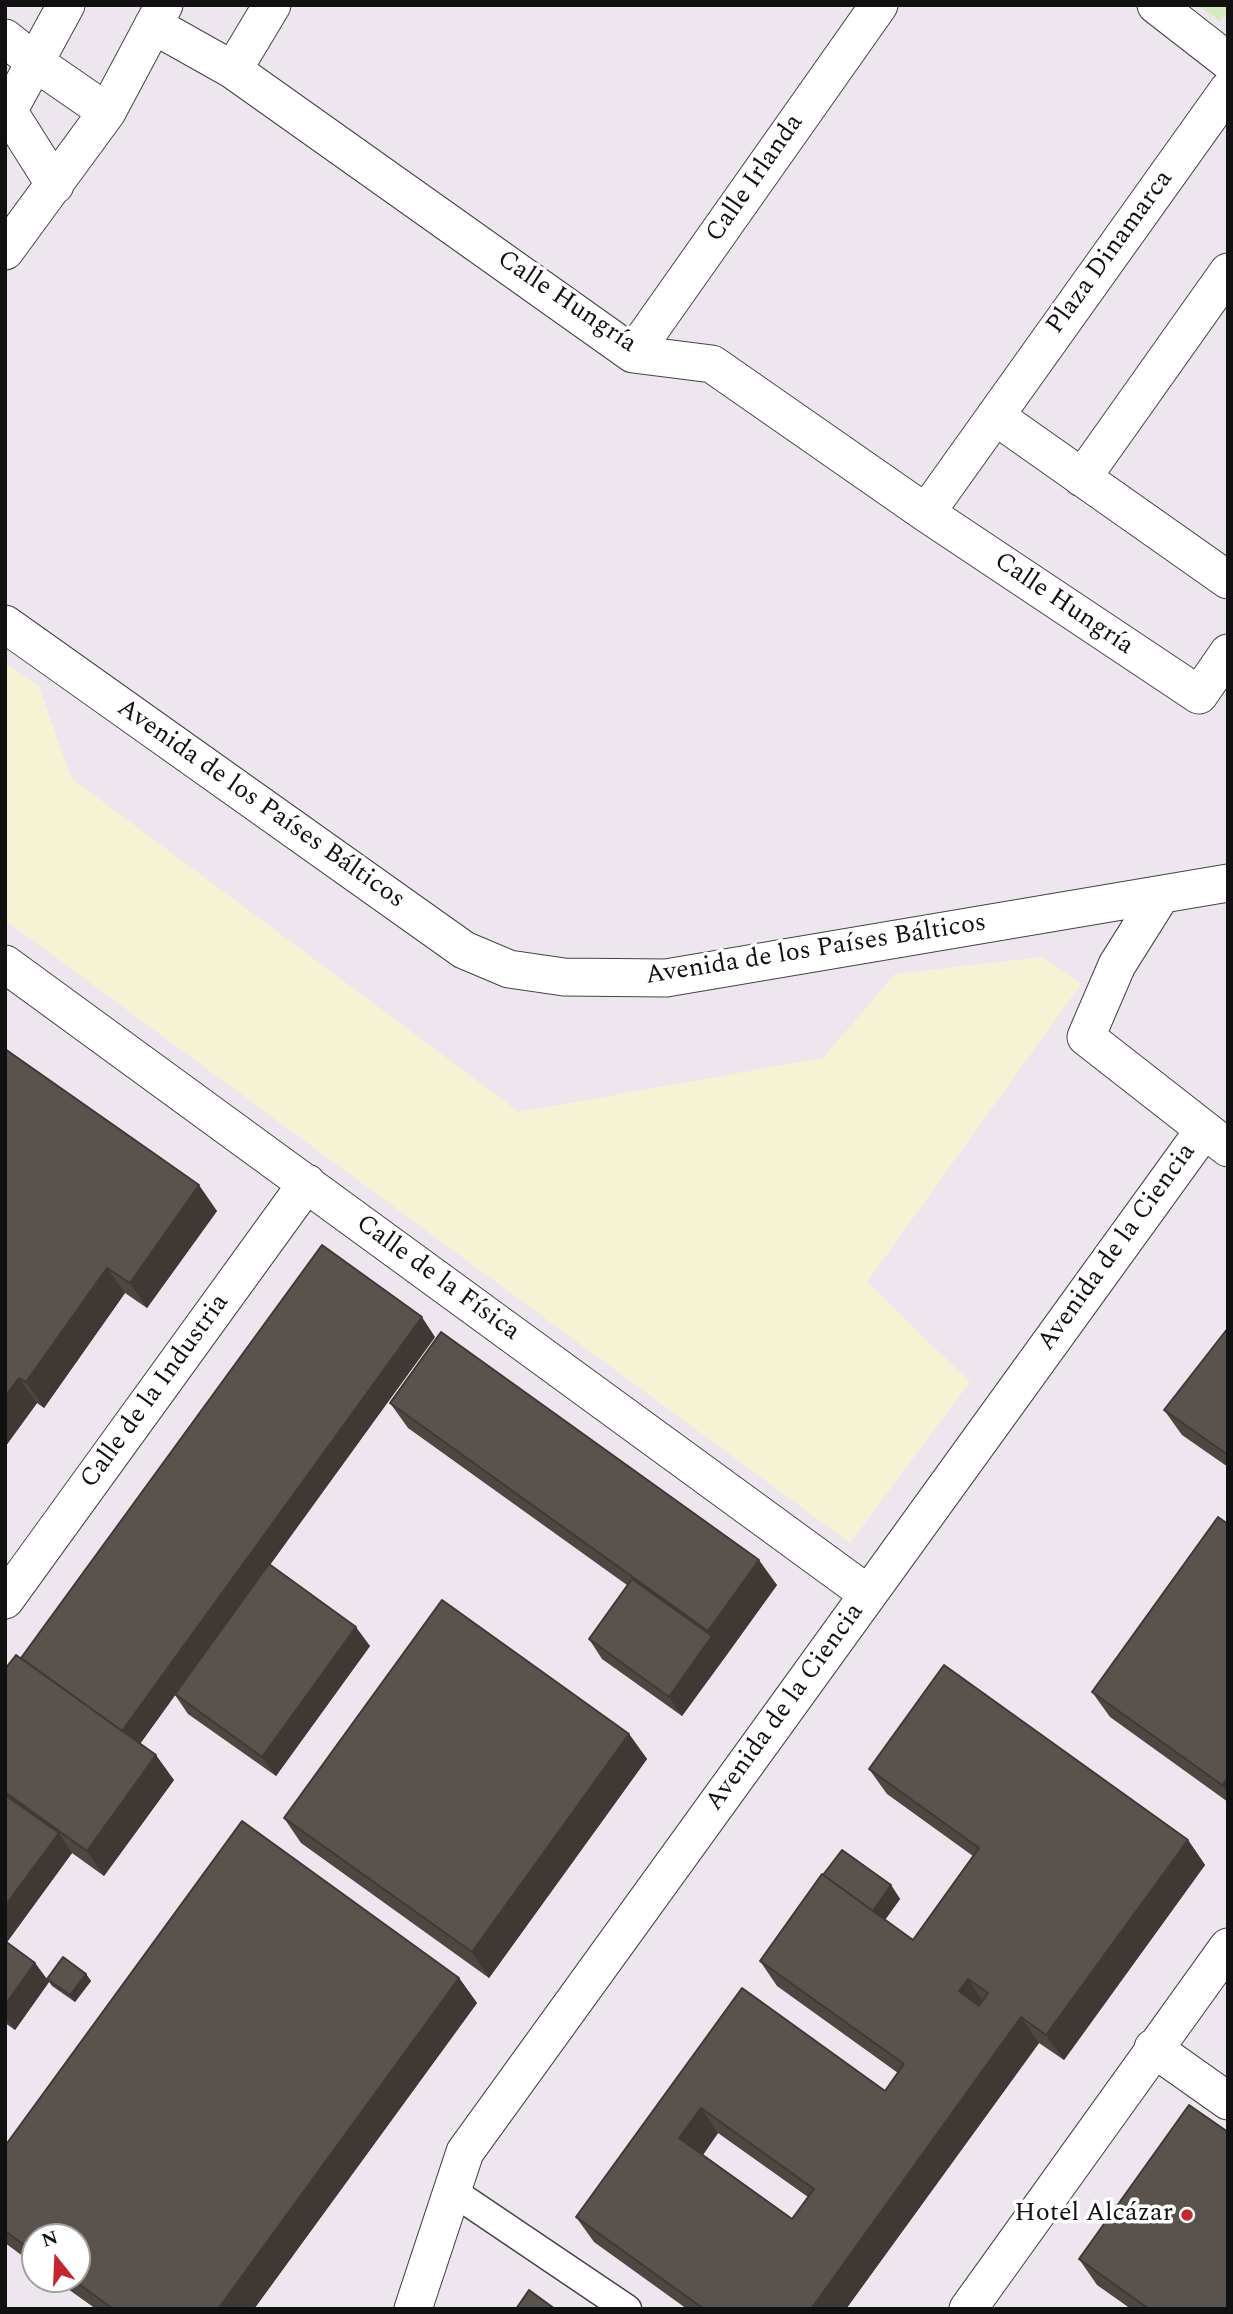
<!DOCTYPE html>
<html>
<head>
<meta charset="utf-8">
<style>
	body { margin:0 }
	#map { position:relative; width:1233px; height:2314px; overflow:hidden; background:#fffdf5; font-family:Spectral,serif }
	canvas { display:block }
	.frame { position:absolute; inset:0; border:7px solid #111; pointer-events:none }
	.north { position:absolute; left:21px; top:2223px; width:70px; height:70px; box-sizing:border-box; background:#fff; border:2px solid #a0a0a0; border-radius:50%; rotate:342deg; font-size:19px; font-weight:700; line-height:28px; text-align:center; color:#111 }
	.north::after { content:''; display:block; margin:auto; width:24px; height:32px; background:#c4262e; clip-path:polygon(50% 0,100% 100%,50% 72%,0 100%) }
</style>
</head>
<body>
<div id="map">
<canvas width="1233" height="2314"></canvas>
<div class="frame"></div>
<div class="north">N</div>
</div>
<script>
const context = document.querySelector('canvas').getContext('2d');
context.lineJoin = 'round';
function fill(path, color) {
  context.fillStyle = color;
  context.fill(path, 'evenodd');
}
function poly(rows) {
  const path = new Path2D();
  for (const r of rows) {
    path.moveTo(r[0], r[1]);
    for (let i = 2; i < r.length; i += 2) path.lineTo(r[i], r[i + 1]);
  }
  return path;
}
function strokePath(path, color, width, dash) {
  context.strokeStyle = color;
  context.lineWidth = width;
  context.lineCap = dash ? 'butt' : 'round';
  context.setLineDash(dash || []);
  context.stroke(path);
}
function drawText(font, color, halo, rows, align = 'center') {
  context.font = font + ' Spectral,serif';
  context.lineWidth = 7;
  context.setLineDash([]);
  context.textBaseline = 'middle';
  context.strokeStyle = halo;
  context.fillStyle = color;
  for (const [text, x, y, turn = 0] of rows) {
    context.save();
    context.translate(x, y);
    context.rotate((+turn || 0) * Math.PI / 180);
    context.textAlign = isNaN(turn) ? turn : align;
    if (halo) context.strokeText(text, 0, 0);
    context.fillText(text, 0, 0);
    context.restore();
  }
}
const industrial = poly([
	[5,5,1228,5,1228,2309,5,2309],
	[35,2237,77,2237,77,2279,35,2279]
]);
const farmland = poly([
	[5,662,39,687,71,778,519,1112,823,1058,895,974,1043,957,1081,984,867,1282,970,1382,850,1543,5,920]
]);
const green = poly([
	[1198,5,1228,5,1228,11,1220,21]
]);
const pedestrian = poly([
	[452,2191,627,2309]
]);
const minor = poly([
	[1156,5,1228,61],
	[153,25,233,70,633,354,712,364,926,513,1199,695,1228,653],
	[5,38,36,63,107,112],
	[233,70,272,5],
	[5,106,55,185],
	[5,117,66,5],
	[5,251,107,112,164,5],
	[633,354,879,5],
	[995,416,1228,580],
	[1082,478,1228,272],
	[926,513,1228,90],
	[5,624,464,950,509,969,564,977,666,978,1228,883],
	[1161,895,1117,965,1086,1037,1228,1148],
	[5,964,868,1594],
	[5,1600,307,1183],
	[1153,2048,1228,2101],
	[413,2309,465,2152,1204,1130],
	[968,2309,1228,1947]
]);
const wall = poly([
	[5,1049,217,1211,147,1308,125,1293,44,1408,37,1403,5,1447],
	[1228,1328,1228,1467,1182,1435,1164,1410],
	[435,1337,270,1565,370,1646,276,1776,188,1714,175,1695,140,1744,174,1780,104,1876,72,1853,7,1942,35,1963,49,1982,15,2030,5,2023,5,1669,21,1658],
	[390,1403,777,1585,682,1716,602,1659,589,1639,627,1585,408,1428],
	[1228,1524,1228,1802,1110,1717,1092,1692],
	[629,1734,647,1759,489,1978,301,1843,284,1818],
	[869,1769,1188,1840,1205,1865,1064,2060,1039,2043,846,2309,687,2309,594,2242,576,2217,742,1988,885,2091,898,2073,777,1986,760,1961,891,1885,900,1899,885,1920,913,1940,973,1856,887,1794],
	[718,2133,808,2197,792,2219,703,2155],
	[86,1974,91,1981,75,2002,52,1986,47,1979],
	[459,1978,477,2003,254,2309,96,2309,54,2279,77,2279,35,2237,35,2265,5,2243,5,2146],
	[1079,2259,1228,2309,1131,2309,1097,2285]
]);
const shadedWall = poly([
	[199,1185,217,1211,147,1308,130,1283],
	[107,1268,125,1293,44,1408,26,1382],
	[422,1317,435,1337,134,1752,120,1732],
	[19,1378,37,1403,5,1447,5,1397],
	[759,1560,777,1585,726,1656,708,1631],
	[356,1627,370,1646,276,1776,262,1757],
	[712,1636,726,1656,682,1716,669,1697],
	[629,1734,647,1759,489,1978,472,1952],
	[156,1755,174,1780,104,1876,87,1851],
	[1228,1778,1228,1793,1222,1785],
	[59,1833,72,1853,5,1945,5,1906],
	[1188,1840,1205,1865,1064,2060,1046,2035],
	[891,1885,900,1899,879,1928,870,1915],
	[35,1963,49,1982,15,2030,5,2016,5,2005],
	[86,1974,91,1981,75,2002,70,1995],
	[459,1978,477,2003,254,2309,218,2309],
	[968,1979,985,2004,976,2016,959,1991],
	[1021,2017,1039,2043,846,2309,811,2309],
	[701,2108,718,2133,697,2163,679,2138]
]);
const building = poly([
	[5,1049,199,1185,130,1283,107,1268,26,1382,19,1378,5,1397,5,1049],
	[322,1245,422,1317,122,1731,21,1658,322,1245],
	[1228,1328,1228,1455,1164,1410,1228,1328],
	[441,1332,759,1560,708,1631,390,1403,441,1332],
	[1218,1517,1228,1524,1228,1778,1222,1785,1092,1692,1218,1517],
	[269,1564,356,1627,262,1757,175,1694,269,1564],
	[632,1579,712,1636,669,1697,589,1639,632,1579],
	[442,1600,629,1734,472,1952,284,1818,442,1600],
	[16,1655,156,1755,87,1851,5,1792,5,1669,16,1655],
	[944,1665,1188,1840,1046,2035,1021,2017,811,2309,704,2309,576,2217,742,1988,885,2091,904,2064,760,1961,822,1874,913,1940,979,1848,869,1769,944,1665],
	[968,1979,988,1993,979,2006,959,1991,968,1979],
	[701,2108,814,2189,792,2219,679,2138,701,2108],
	[5,1795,59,1833,5,1906,5,1795],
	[242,1821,459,1978,218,2309,113,2309,72,2279,77,2279,77,2237,35,2237,35,2253,5,2231,5,2146,242,1821],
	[842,1850,891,1885,873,1911,823,1875,842,1850],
	[5,1941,35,1963,5,2005,5,1941],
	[63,1957,86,1974,70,1995,47,1979,63,1957],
	[1189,2105,1228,2132,1228,2309,1149,2309,1079,2259,1189,2105],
	[529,2290,555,2309,516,2309,529,2290]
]);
const markers = [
	[1187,2215,7,"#c4262e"]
];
const streetNames = [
	["Calle Irlanda",756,179,-55],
	["Plaza Dinamarca",1111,253,-54],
	["Calle Hungría",566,303,34],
	["Calle Hungría",1063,605,34],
	["Avenida de los Países Bálticos",260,805,35],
	["Avenida de los Países Bálticos",816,951,-9],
	["Avenida de la Ciencia",1118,1248,-54],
	["Calle de la Física",437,1279,36],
	["Calle de la Industria",156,1392,-54],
	["Avenida de la Ciencia",786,1708,-54]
];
const poiNames = [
	["Hotel Alcázar",1173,2215]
];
fill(industrial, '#eee6ef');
fill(farmland, '#f6f3d4');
fill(green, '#d5ebbd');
strokePath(pedestrian, '#444', 31);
strokePath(minor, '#444', 39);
strokePath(pedestrian, '#fff', 28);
strokePath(minor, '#fff', 37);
fill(wall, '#4d4742');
fill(shadedWall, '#3f3936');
fill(building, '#5a524d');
strokePath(building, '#3f3936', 2);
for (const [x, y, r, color] of markers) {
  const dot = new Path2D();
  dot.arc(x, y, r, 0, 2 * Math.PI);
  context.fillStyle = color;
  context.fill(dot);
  strokePath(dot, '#fff', 2.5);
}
drawText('26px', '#111', '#fff', streetNames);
drawText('26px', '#111', '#fff', poiNames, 'right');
</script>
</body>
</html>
